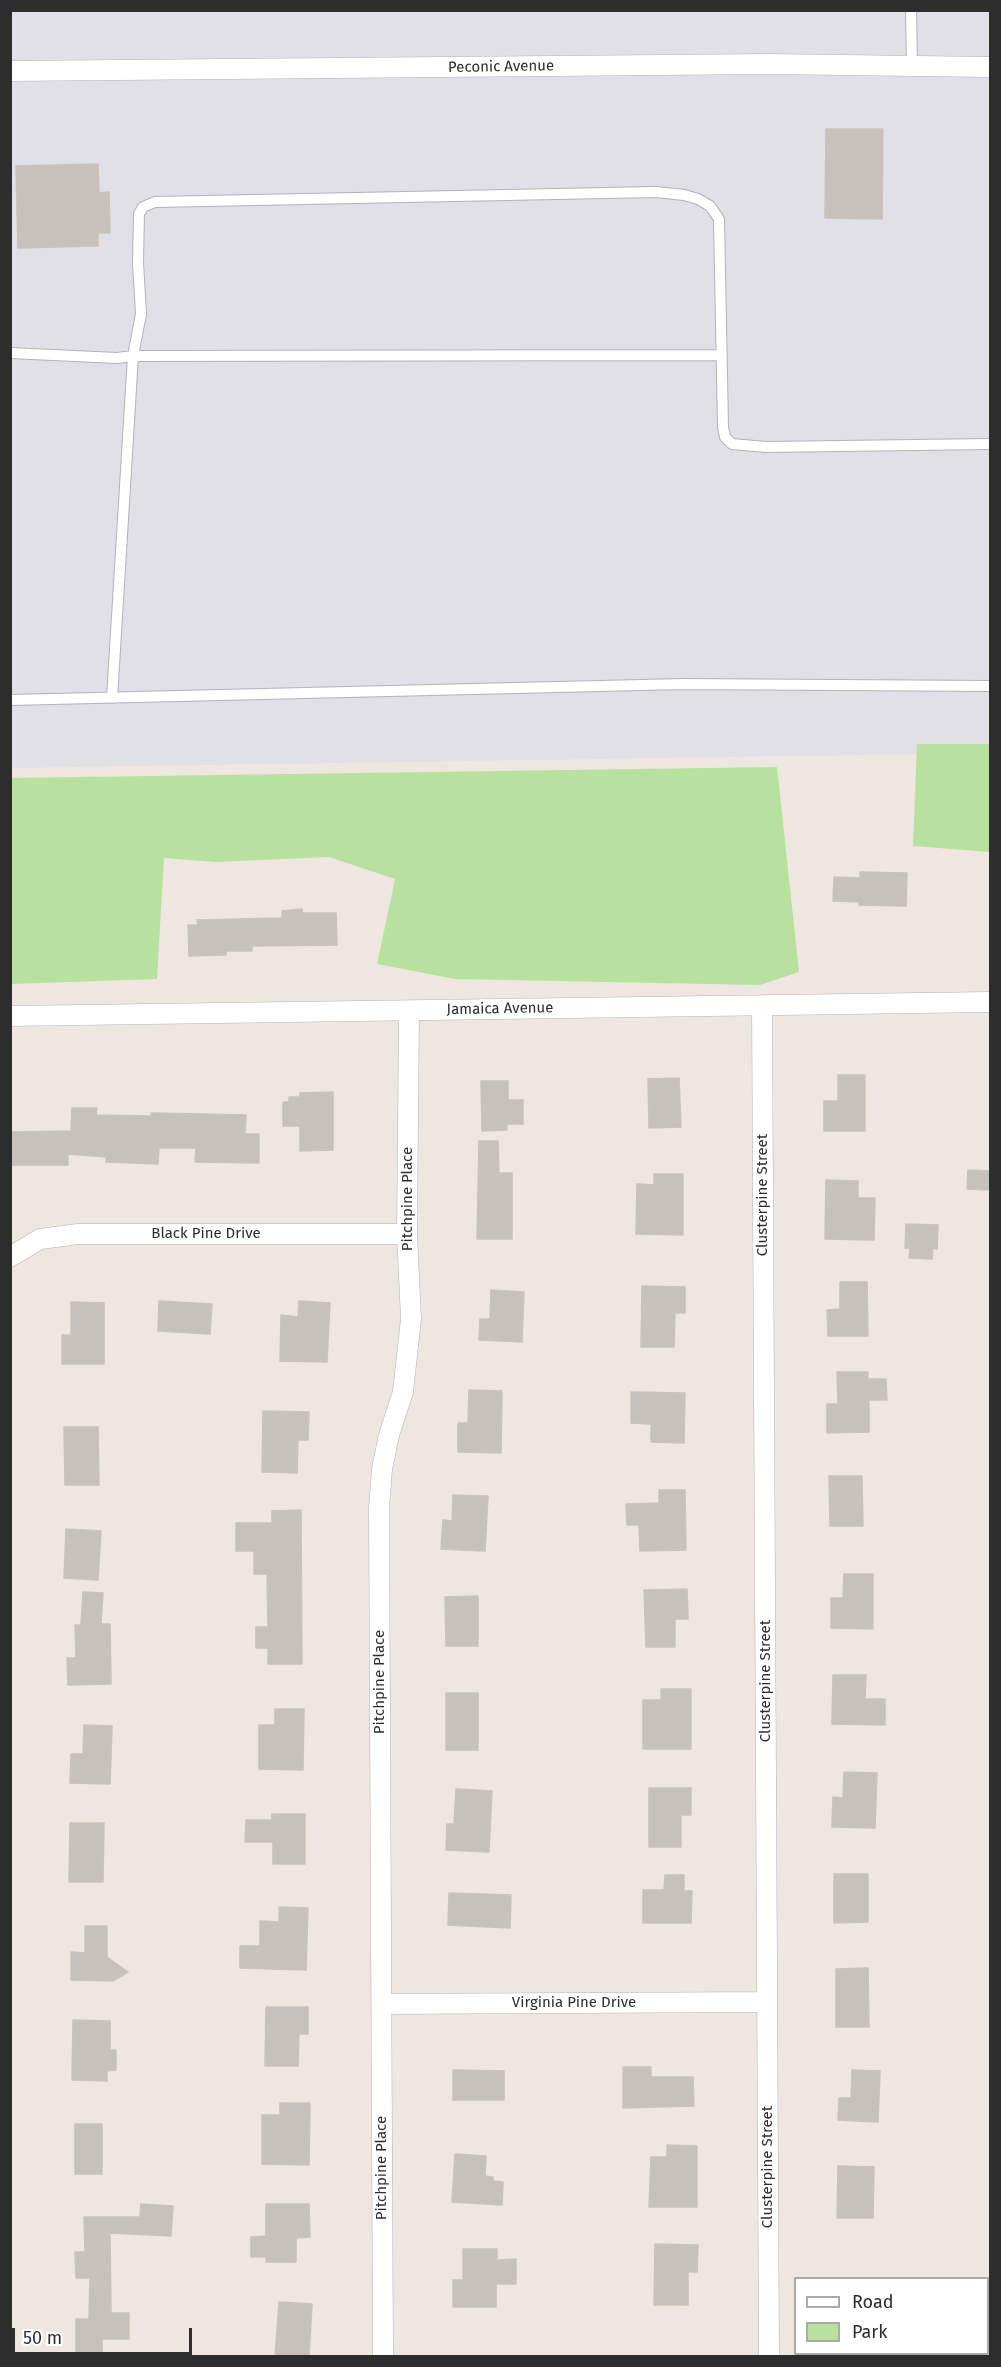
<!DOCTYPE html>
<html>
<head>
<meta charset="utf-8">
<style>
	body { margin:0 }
	#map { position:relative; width:1001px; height:2367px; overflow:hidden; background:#ede7e0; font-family:"Fira Sans",sans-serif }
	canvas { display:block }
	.frame { position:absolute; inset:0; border:12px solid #2d2d2d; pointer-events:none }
	.legend { position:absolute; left:794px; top:2277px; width:195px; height:78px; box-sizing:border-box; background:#fff; border:2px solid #ababab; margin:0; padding:8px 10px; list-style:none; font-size:18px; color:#2d2d2d }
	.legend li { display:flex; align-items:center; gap:12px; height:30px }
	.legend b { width:30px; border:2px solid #ababab }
	.scale { position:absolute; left:12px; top:2328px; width:180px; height:27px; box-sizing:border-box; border:3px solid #2d2d2d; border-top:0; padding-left:8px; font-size:18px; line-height:21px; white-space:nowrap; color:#2d2d2d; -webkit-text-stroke:4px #fff; paint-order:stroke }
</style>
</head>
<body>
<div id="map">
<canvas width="1001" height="2367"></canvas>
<div class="frame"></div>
<ul class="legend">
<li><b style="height:8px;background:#fff"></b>Road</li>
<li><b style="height:16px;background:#b8e19f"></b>Park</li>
</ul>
<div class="scale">50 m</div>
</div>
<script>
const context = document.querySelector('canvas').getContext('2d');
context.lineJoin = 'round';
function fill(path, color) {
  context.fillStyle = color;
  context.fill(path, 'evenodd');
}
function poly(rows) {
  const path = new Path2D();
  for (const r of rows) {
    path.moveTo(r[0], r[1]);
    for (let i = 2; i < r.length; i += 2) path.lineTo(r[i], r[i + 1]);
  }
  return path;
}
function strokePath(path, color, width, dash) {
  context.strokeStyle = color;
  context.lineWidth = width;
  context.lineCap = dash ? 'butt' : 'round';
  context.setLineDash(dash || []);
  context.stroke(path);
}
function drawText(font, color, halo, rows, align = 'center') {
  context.font = font + ' "Fira Sans",sans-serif';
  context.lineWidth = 5;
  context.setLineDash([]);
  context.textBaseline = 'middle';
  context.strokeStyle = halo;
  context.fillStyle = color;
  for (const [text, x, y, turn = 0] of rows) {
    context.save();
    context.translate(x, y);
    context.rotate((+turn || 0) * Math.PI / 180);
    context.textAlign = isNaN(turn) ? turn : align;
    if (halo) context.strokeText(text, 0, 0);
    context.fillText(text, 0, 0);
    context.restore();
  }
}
const industrial = poly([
	[10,11,990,11,990,753,11,768]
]);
const green = poly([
	[917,744,990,744,990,852,913,846],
	[777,767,799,972,760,985,455,979,377,964,395,879,329,857,215,862,164,858,157,979,11,984,11,778]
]);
const building = poly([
	[826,129,883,129,882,219,825,218,826,129],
	[98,164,99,193,109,192,110,233,98,233,98,246,18,248,16,166,98,164],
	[860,872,907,873,906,906,859,905,859,902,833,901,834,877,860,878,860,872],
	[302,909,302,913,336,913,337,945,252,946,252,951,226,951,226,955,189,956,188,925,198,925,197,920,282,918,282,911,302,909],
	[838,1075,865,1075,865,1131,824,1131,824,1101,838,1101,838,1075],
	[679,1078,681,1127,649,1128,648,1079,679,1078],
	[481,1081,508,1081,508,1100,523,1100,523,1124,507,1124,507,1130,482,1131,481,1081],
	[333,1092,333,1150,300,1151,300,1126,283,1126,283,1102,289,1102,289,1097,300,1097,300,1093,333,1092],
	[72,1108,97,1108,96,1115,151,1116,151,1113,246,1115,245,1134,259,1134,259,1163,195,1162,196,1148,159,1148,158,1164,106,1162,106,1157,68,1154,68,1165,10,1165,10,1132,71,1131,72,1108],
	[479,1141,498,1141,499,1173,512,1173,512,1239,477,1239,479,1141],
	[968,1170,990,1171,990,1190,967,1189,968,1170],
	[654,1174,683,1174,683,1235,636,1234,637,1184,654,1185,654,1174],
	[826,1180,858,1181,858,1198,875,1198,874,1240,825,1239,826,1180],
	[906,1224,938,1225,937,1249,933,1248,932,1259,909,1258,910,1248,905,1248,906,1224],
	[840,1282,867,1282,868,1336,828,1336,827,1310,840,1309,840,1282],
	[642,1286,685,1287,685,1313,675,1313,674,1347,641,1347,642,1286],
	[491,1290,524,1292,522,1342,479,1340,480,1319,490,1319,491,1290],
	[159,1301,212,1304,210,1334,158,1331,159,1301],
	[299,1301,330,1303,327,1362,280,1361,281,1315,298,1317,299,1301],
	[71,1302,104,1303,104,1364,62,1364,62,1335,71,1335,71,1302],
	[837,1372,868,1372,868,1379,886,1379,887,1400,869,1400,869,1432,827,1433,827,1404,838,1404,837,1372],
	[469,1390,502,1391,501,1453,458,1452,458,1423,468,1423,469,1390],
	[631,1392,685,1393,684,1443,651,1442,651,1424,631,1423,631,1392],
	[263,1411,309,1412,308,1440,298,1440,297,1473,262,1472,263,1411],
	[64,1427,98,1427,99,1485,65,1485,64,1427],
	[829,1476,862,1476,863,1526,830,1526,829,1476],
	[659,1490,685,1490,686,1550,640,1551,639,1525,627,1525,626,1504,659,1503,659,1490],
	[453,1495,488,1496,485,1551,441,1549,443,1520,452,1521,453,1495],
	[301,1510,302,1664,268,1664,268,1648,256,1648,256,1627,268,1627,267,1574,254,1574,254,1551,236,1551,236,1523,272,1523,272,1511,301,1510],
	[66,1529,101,1531,98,1580,64,1578,66,1529],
	[844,1574,873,1574,873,1629,831,1628,831,1598,843,1598,844,1574],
	[687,1589,688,1619,675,1619,675,1647,646,1647,644,1590,687,1589],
	[83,1592,103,1593,101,1624,110,1624,111,1684,68,1685,67,1658,76,1658,75,1625,81,1625,83,1592],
	[478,1596,478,1646,446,1646,445,1597,478,1596],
	[833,1675,866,1675,865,1699,885,1699,885,1725,832,1724,833,1675],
	[661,1689,691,1689,691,1749,643,1749,643,1700,661,1700,661,1689],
	[446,1693,478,1693,478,1750,446,1750,446,1693],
	[275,1709,304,1709,303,1770,259,1769,259,1725,275,1725,275,1709],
	[84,1725,112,1726,110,1784,70,1783,71,1754,83,1754,84,1725],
	[844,1772,877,1773,875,1828,832,1827,833,1797,843,1798,844,1772],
	[649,1788,691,1788,691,1815,681,1815,681,1847,649,1847,649,1788],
	[456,1789,492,1791,489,1852,446,1850,447,1824,454,1824,456,1789],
	[272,1814,305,1814,305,1864,273,1864,273,1842,245,1842,246,1820,272,1820,272,1814],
	[70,1823,104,1823,103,1882,69,1882,70,1823],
	[834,1874,868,1874,868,1922,834,1923,834,1874],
	[665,1875,684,1875,684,1891,692,1891,691,1923,643,1923,643,1890,664,1890,665,1875],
	[449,1893,511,1895,510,1928,448,1925,449,1893],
	[279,1907,308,1908,306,1970,240,1968,240,1946,260,1946,260,1921,279,1922,279,1907],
	[85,1926,107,1926,107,1957,128,1972,113,1981,71,1980,71,1952,85,1953,85,1926],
	[868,1968,869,2027,836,2027,836,1969,868,1968],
	[266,2007,308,2007,308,2034,299,2034,298,2066,265,2066,266,2007],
	[73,2020,110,2021,110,2050,116,2050,116,2070,107,2071,107,2081,72,2080,73,2020],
	[623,2067,651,2067,651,2077,693,2077,694,2106,623,2108,623,2067],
	[453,2070,504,2071,504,2100,453,2100,453,2070],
	[852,2070,880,2071,878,2122,838,2120,839,2098,851,2098,852,2070],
	[280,2103,310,2103,309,2165,262,2164,262,2115,280,2115,280,2103],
	[75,2124,102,2124,102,2174,75,2174,75,2124],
	[667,2145,697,2146,697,2207,649,2207,651,2157,667,2157,667,2145],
	[455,2154,486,2156,485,2176,493,2177,493,2181,503,2182,502,2205,452,2202,455,2154],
	[838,2166,874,2167,873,2218,837,2218,838,2166],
	[141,2204,173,2206,171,2236,110,2233,111,2313,129,2313,129,2339,102,2339,102,2356,76,2356,76,2319,89,2319,90,2278,76,2278,75,2252,85,2252,84,2217,140,2217,141,2204],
	[266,2204,309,2204,310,2237,296,2238,296,2262,266,2262,266,2257,251,2257,251,2237,266,2236,266,2204],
	[655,2244,698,2245,697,2272,688,2272,688,2305,654,2305,655,2244],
	[463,2249,497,2249,497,2260,516,2259,516,2284,496,2284,496,2307,453,2307,453,2280,463,2280,463,2249],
	[279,2302,312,2304,309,2356,275,2356,279,2302]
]);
const lane = poly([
	[911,10,912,66],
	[10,353,117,358,133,356,141,314,138,263,139,214,143,207,155,202,656,192,684,195,698,199,710,206,719,219,723,427,725,437,732,444,766,447,990,444],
	[112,698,133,356,721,355],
	[10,700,684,684,990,686]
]);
const street = poly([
	[10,71,768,64,990,67],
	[762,1005,769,2356],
	[10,1016,990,1002],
	[10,1257,40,1239,78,1234,407,1234],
	[382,2004,767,2002],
	[383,2356,379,1508,382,1469,389,1435,403,1392,411,1319,407,1234,409,1011]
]);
const streetNames = [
	["Peconic Avenue",501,67,-1],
	["Jamaica Avenue",500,1009,-1],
	["Clusterpine Street",763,1195,-90],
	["Pitchpine Place",408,1199,-90],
	["Black Pine Drive",206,1234],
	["Clusterpine Street",766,1681,-90],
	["Pitchpine Place",380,1682,-90],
	["Virginia Pine Drive",574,2003],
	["Clusterpine Street",768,2167,-90],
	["Pitchpine Place",382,2168,-90]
];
fill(industrial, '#e1e0e6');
fill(green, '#b8e19f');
fill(building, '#c6c2bb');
strokePath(building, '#c9c3b9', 1.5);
strokePath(lane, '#b0b3bc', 12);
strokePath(street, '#b0b3bc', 21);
strokePath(lane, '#fff', 10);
strokePath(street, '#fff', 20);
drawText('15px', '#2d2d2d', '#fff', streetNames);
</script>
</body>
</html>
